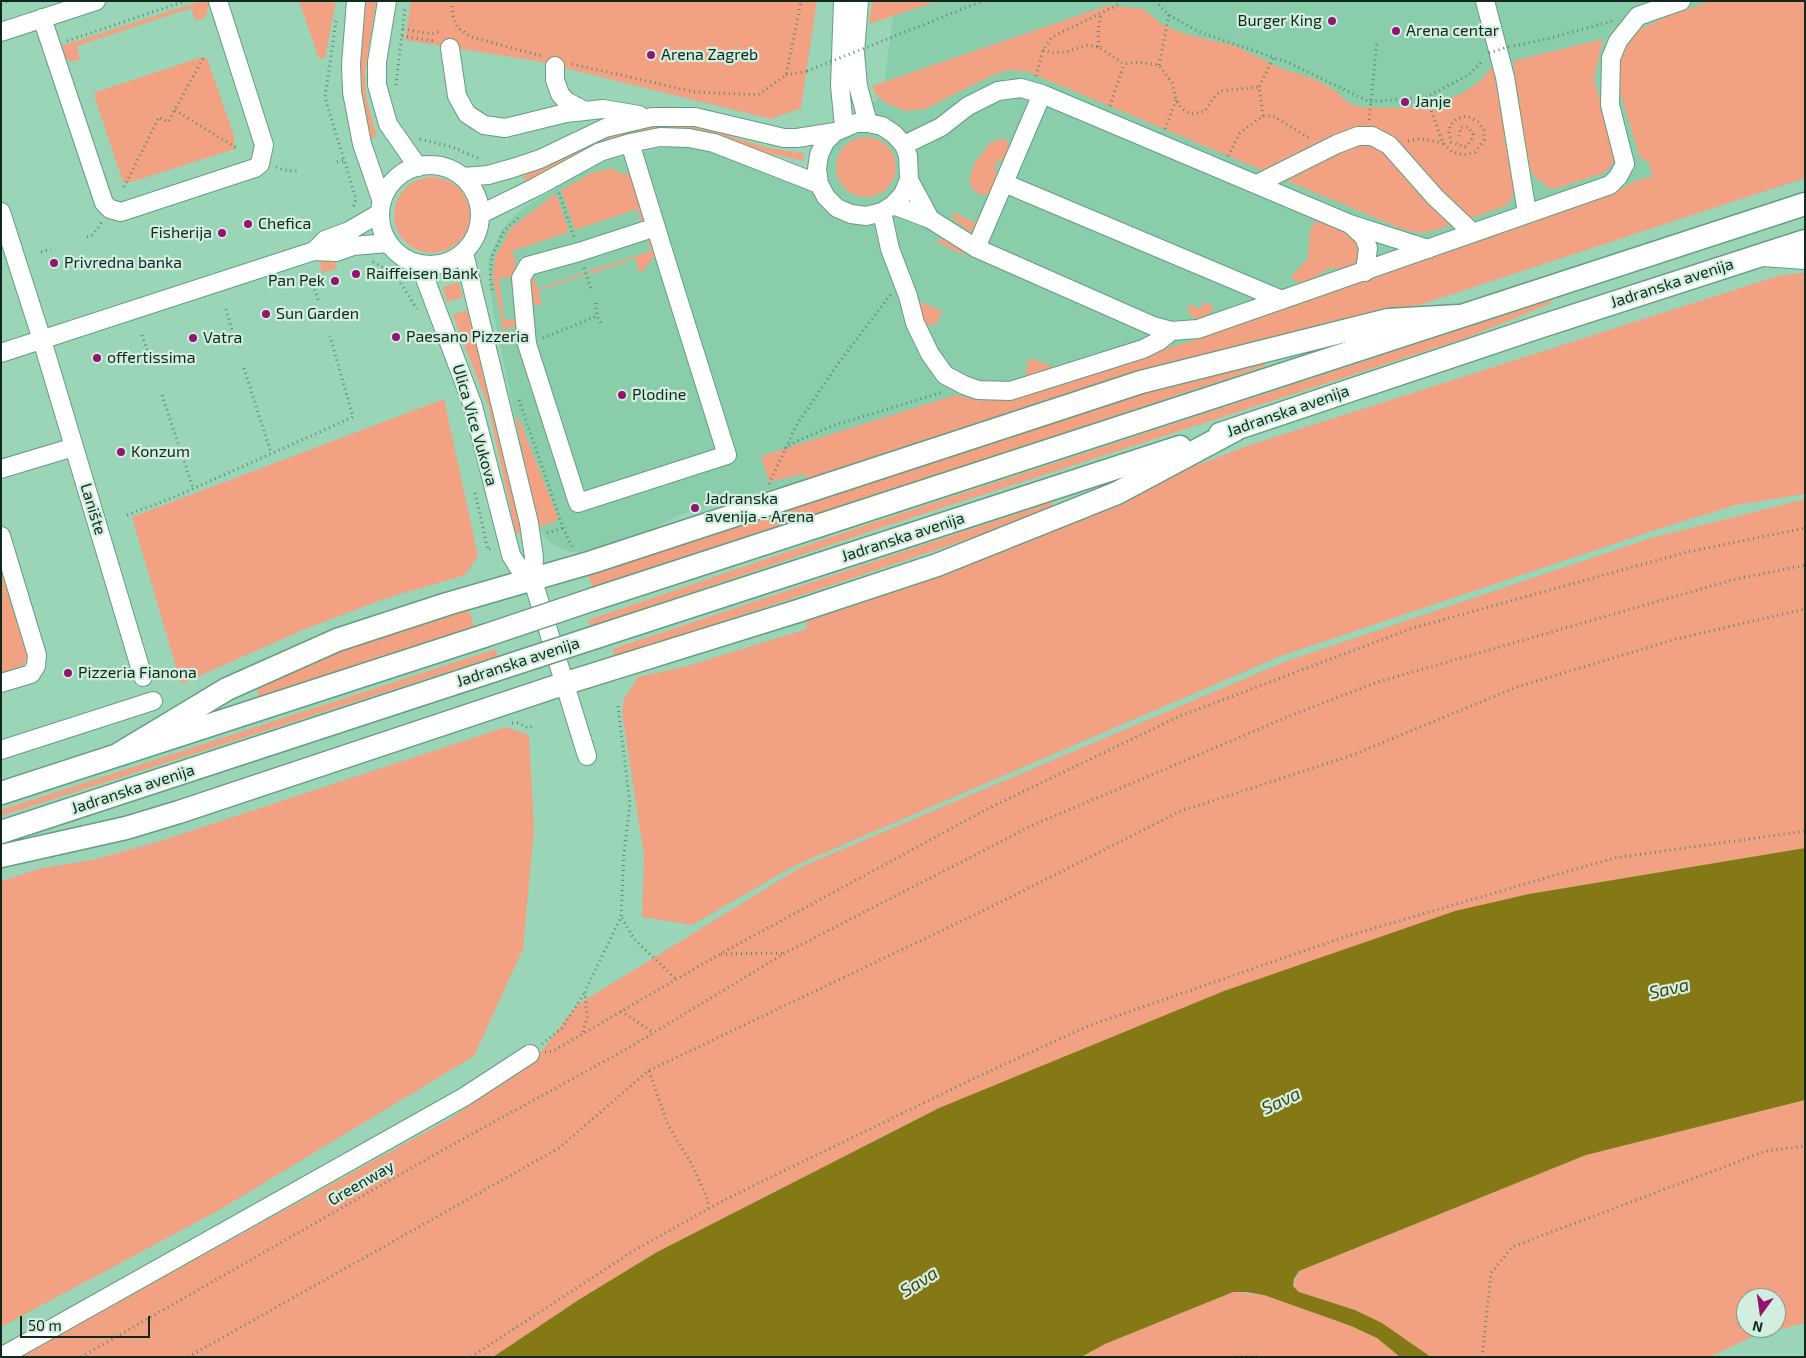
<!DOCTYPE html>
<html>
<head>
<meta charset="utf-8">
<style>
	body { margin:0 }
	#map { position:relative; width:1806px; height:1358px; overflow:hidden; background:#9ad5b7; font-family:"Exo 2",sans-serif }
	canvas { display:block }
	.frame { position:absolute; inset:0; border:2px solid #10281d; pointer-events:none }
	.north { position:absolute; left:1736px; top:1288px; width:50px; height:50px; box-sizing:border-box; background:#d1eedf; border:1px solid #849f91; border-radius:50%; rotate:194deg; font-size:14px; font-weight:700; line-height:20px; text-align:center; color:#10281d }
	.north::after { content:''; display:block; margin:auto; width:18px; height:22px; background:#921571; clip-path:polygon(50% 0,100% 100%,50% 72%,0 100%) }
	.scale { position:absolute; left:20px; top:1316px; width:130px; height:22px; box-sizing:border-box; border:2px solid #10281d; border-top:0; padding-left:6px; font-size:15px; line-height:18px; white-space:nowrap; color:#10281d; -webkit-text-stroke:4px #d1eedf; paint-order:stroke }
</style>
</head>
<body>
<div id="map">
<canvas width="1806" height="1358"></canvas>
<div class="frame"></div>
<div class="north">N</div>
<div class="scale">50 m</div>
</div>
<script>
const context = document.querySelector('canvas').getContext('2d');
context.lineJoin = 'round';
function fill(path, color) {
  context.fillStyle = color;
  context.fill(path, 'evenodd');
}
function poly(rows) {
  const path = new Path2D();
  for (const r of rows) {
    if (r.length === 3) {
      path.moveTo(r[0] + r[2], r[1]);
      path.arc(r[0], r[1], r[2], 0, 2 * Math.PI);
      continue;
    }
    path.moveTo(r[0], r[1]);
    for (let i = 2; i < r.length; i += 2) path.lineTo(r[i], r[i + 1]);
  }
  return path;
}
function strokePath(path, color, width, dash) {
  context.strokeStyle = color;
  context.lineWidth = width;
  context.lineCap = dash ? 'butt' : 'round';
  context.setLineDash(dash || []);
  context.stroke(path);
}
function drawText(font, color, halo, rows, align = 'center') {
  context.font = font + ' "Exo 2",sans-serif';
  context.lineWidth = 4.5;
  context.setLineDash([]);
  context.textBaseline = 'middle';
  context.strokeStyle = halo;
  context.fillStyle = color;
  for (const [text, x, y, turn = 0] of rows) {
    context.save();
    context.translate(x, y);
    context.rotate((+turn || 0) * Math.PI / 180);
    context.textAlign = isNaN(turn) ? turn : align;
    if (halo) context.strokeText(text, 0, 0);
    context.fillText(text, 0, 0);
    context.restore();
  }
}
const built = poly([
	[895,1,1805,1,1805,179,807,481,725,500,682,514,640,535,591,550,570,552,553,545,544,536,536,518,493,311,488,261,502,229,521,210,593,164,666,147,684,146,710,151,796,186,883,93]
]);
const green = poly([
	[201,1,208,1,209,4,206,16,200,20,195,20,191,8,77,46,80,60,70,61,64,58,58,47],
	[299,1,336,1,325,58,319,58,317,53],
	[366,1,376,1,365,74,366,97,376,133,376,137,372,138,370,136,361,99,361,47],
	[411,1,817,1,801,108,771,119,536,61,405,40],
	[872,1,938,1,869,24],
	[1711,1,1805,1,1805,178,1425,303,1388,313,1228,348,1134,373,807,481,804,474,769,482,761,456,956,395,979,401,997,399,1202,338,1606,197,1637,180,1652,177,1649,162,1640,158,1622,99,1618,81,1619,62,1627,44,1637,31,1668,16],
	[1109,5,1143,9,1162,24,1182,33,1235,46,1283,69,1315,79,1334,90,1349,103,1360,107,1401,108,1433,104,1463,93,1481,80,1492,67,1499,75,1514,184,1512,198,1506,206,1436,230,1420,233,1402,229,1028,72,1009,70,989,77,925,109,906,111,888,104,876,95,872,86],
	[1603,39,1594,79,1614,151,1613,164,1604,173,1554,189,1547,187,1533,175,1528,162,1513,61],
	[199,58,207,58,234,136,235,149,131,182,123,182,94,95,96,92],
	[673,124,709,129,768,148,803,153,804,161,659,129,610,139,526,182,523,176,612,134,649,126],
	[866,167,30],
	[1002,138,1007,140,1009,149,1007,156,996,163,995,168,997,176,991,193,980,195,973,190,969,183,974,164,989,144],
	[612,168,622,174,630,173,632,177,644,221,642,223,637,209,575,230,561,190,591,173],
	[432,215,38],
	[556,193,569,232,512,251,516,264,513,277,499,278,504,320,518,319,518,327,506,328,508,341,519,340,519,342,506,345,493,277,495,258,511,228],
	[953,212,975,223,980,212,982,214,973,231,967,230,952,218],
	[1316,221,1344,229,1356,240,1361,252,1356,263,1348,269,1330,268,1309,281,1299,283,1292,278,1293,274,1308,259,1310,229],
	[647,238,652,238,656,248,655,255,644,270,639,272,635,258,590,274,589,271,651,251],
	[942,238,965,250,963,255,936,241],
	[334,257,337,268,322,273,319,261],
	[583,273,584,275,538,291,542,304,537,305,532,302,531,277,533,276,538,289],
	[1805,273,1805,494,1736,505,1652,531,1281,656,794,866,692,925,642,917,644,855,622,712,624,699,638,677,684,667,807,629,805,622,909,587,1028,541,1190,468,1250,445,1781,275],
	[458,282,463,297,447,302,443,287],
	[1550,300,1552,303,1466,338,877,529,591,627,588,620,872,523],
	[918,301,942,311,936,324,926,326],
	[1203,302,1215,307,1207,316,1197,319,1190,315,1188,308,1189,304,1201,309],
	[467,310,495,413,521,533,516,534,488,406,453,315],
	[1030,358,1053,367,1051,372,1031,378,1025,373],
	[1265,360,1265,366,593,589,587,571,1169,384],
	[444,399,478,556,465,575,384,599,305,629,181,684,132,517],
	[515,417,519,419,558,517,555,522,539,527],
	[1805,499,1805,848,1529,894,939,1108,657,1252,580,1299,493,1357,19,1357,453,1117,537,1057,577,1005,801,867,1284,662,1651,538],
	[1052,502,1055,510,614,658,613,649],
	[1,571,27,655,24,665,1,673],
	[468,609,475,628,259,697,257,690,313,661],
	[496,649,497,656,1,816,1,810],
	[506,727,529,735,534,829,523,949,474,1056,221,1209,1,1327,1,881,42,868,93,860,157,842],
	[1805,1100,1805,1323,1754,1336,1710,1357,1431,1357,1382,1323,1355,1310,1299,1292,1293,1286,1299,1271,1586,1155],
	[1746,1298,1776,1298,1776,1328,1746,1328],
	[1233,1292,1264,1295,1351,1326,1377,1338,1400,1357,1081,1357,1105,1344]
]);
const water = poly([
	[1805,848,1805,1100,1586,1155,1299,1271,1294,1279,1293,1286,1299,1292,1355,1310,1382,1323,1431,1357,1400,1357,1377,1338,1351,1326,1264,1295,1246,1292,1233,1292,1105,1344,1081,1357,493,1357,580,1299,657,1252,939,1108,1224,991,1455,911,1529,894]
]);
const path = poly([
	[452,1,453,16,457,27,471,37,542,56],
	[1155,1,1169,15,1199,32,1287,62,1370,102,1426,97,1469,75,1483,60],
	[1,4,10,1],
	[336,21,325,98,356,199,353,208],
	[403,29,431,34,442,31],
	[402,36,435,41],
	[67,41,185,1],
	[1514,46,1547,39,1612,21],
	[1099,47,1098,30,1101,14],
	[1043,50,1052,53,1066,52,1088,45,1099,47,1124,64,1139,62,1159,65,1172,83,1176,99,1181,108,1191,114,1205,111,1213,98,1221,91,1259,87],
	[572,64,695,92,758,95,786,75,801,1],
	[1159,65,1169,15],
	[786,75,807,71],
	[1036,76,1043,50,1052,37,1118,5,1119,1],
	[396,85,405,7],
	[1426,97,1443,143,1452,152,1464,155,1475,152,1484,140,1484,130,1478,122,1467,116,1458,118,1450,125,1449,133,1451,142,1465,147,1471,141,1473,134,1468,127,1461,127,1459,136],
	[1110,106,1124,64],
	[175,110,238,149],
	[1263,116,1259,87,1274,57],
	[1369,120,1377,41],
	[1165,129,1176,100],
	[420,139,452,147,478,158],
	[1408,141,1421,139,1443,143],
	[1228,156,1240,133,1263,116,1273,116,1311,139],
	[337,162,345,160],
	[276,167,284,170,297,171],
	[124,187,159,117,168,122,205,55],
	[559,193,574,237],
	[87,237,93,235,102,222],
	[41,252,51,249],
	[373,262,381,266,399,281,417,309],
	[584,268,591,289],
	[311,280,319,302],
	[492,290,490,278,492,256,504,231,520,216],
	[596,303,597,316],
	[226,309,232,330],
	[142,335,149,356],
	[543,338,597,316,601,324],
	[244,368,271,453],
	[162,395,193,488],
	[519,400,563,528,573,549],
	[785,449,795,442,829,427,943,392],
	[769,484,796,426,837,365,891,294],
	[475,493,488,550,493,548],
	[127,515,172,498,353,417,330,336],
	[547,533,563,528],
	[512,723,518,723,528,728,532,726],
	[622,918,634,939,676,979],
	[721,954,785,953],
	[621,1011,654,1033],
	[583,1032,587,1017,585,991,621,917,624,852,630,804,618,706],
	[542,1044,562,1028,585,992],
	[545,1052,553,1051,720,954,989,808,1180,716,1413,628,1687,552,1805,528],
	[649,1071,668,1125,691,1163,708,1200,708,1209],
	[81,1357,441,1151,625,1050,785,953,1031,826,1297,713,1378,682,1732,580,1805,565],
	[188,1357,559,1148,648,1071,989,908,1181,811,1350,756,1517,687,1676,639,1805,609],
	[471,1357,633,1251,726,1199,975,1078,1088,1026,1341,938,1614,858,1805,831],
	[1236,1357,1260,1357],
	[1482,1357,1491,1273,1512,1247,1766,1151,1805,1146]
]);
const minor = poly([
	[356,1,351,64,352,92,362,144,381,199],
	[387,1,377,62,377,85,388,124,418,167],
	[843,1,840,86,844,127],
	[859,1,855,53,858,86,868,123],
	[1485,1,1505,77,1527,213],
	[42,18,104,203,110,209,121,212,255,168,260,164,264,145,218,1],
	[1,32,96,1],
	[450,48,457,96,467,114,484,125,505,128,566,113,603,109,639,115],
	[555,66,555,80,560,94,566,101,585,111],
	[630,143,669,270,727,455,578,503,527,344,521,278,528,266,579,252,656,227],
	[904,145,941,127,968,106,998,91,1021,88,1042,94,1350,224,1428,249],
	[430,215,50],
	[463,177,488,175,513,168,540,159,605,128,652,117,695,117,784,138,797,138,835,132,856,123,868,123,882,126,894,134,904,145,908,156,909,180,903,194,893,205,882,212,866,216,851,214,837,208,826,197,819,184,817,169,819,155,825,142,835,132],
	[1004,183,1282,300],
	[1257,184,1337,144,1358,136,1372,136,1389,145,1435,197,1473,233],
	[893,205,930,219,909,180],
	[1,212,42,340,143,677],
	[882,212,890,249,908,296,915,323,930,354,945,375,964,385,978,390,1010,391,1143,349,1159,341,1171,331],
	[481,214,536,187,600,152,630,143,660,137,689,138,714,143,819,184],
	[930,219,976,248,1153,326,1171,331,1198,329,1610,185,1618,177,1625,164,1610,105,1611,58,1618,41,1638,16,1681,1],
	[1350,224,1364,237,1368,248,1365,272],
	[976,248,1042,94],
	[314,251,325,240,349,231,380,213],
	[464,253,529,523,534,557,533,581,587,756],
	[1763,257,1805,260],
	[420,265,473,406,511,555,522,573,533,581],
	[1,353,314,251,336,252,353,246,388,243],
	[1,469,74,447],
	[1,536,37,655,36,666,31,674,1,683],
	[1,750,153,701],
	[1,1357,464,1097,530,1054]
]);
const major = poly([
	[1220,434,1539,327,1805,241],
	[594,599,1805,204],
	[599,636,1180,447],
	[119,754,227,689,337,640,447,604,592,562,1141,382,1388,320,1458,316],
	[1,793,484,636],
	[1,832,495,670],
	[1,856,126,828,179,812,563,684,798,611,937,565,1117,493,1235,430]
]);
const pathBridge = poly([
	[1489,53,1511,46],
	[807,71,983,1]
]);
const majorBridge = poly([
	[484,636,594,599],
	[495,670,599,636]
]);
const markers = [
	[1332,21,5,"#921571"],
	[1396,31,5,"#921571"],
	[651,55,5,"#921571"],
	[1405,102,5,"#921571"],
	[248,224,5,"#921571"],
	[222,233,5,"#921571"],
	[54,263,5,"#921571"],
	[356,274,5,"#921571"],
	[335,281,5,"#921571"],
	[266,314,5,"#921571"],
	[396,337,5,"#921571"],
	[193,338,5,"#921571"],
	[97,358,5,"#921571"],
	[622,395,5,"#921571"],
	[121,452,5,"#921571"],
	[695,508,5,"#921571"],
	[68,673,5,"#921571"]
];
const poiNames = [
	["Burger King",1322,21,"right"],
	["Arena centar",1406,31],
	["Arena Zagreb",661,55],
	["Janje",1415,102],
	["Chefica",258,224],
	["Fisherija",212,233,"right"],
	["Privredna banka",64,263],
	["Raiffeisen Bank",366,274],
	["Pan Pek",325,281,"right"],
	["Sun Garden",276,314],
	["Paesano Pizzeria",406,337],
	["Vatra",203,338],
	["offertissima",107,358],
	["Plodine",632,395],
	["Konzum",131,452],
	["Jadranska",705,499],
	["avenija - Arena",705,517],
	["Pizzeria Fianona",78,673]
];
const streetNames = [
	["Jadranska avenija",1672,283,-18],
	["Jadranska avenija",1288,411,-19],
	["Ulica Vice Vukova",475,425,74],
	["Lanište",93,509,73],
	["Jadranska avenija",903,537,-18],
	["Jadranska avenija",518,662,-18],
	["Jadranska avenija",133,789,-18],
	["Greenway",361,1183,-30]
];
const waterNames = [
	["Sava",1669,989,-13],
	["Sava",1281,1101,-25],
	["Sava",919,1282,-32]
];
fill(built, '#8acdab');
fill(green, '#f2a283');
fill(water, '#857915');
strokePath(minor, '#649e81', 20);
strokePath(major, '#649e81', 25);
strokePath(path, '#5d8973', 3, [1, 4]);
strokePath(minor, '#fff', 18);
strokePath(major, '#fff', 22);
strokePath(majorBridge, '#649e81', 25, []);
strokePath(pathBridge, '#5d8973', 3, [1, 4]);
strokePath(majorBridge, '#fff', 22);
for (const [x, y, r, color] of markers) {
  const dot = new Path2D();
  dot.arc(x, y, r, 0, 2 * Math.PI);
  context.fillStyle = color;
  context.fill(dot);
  strokePath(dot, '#d1eedf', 2);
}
drawText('16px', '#10281d', '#d1eedf', poiNames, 'left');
drawText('16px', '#10281d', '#d1eedf', streetNames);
drawText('italic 18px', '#484210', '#d1eedf', waterNames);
</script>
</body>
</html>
